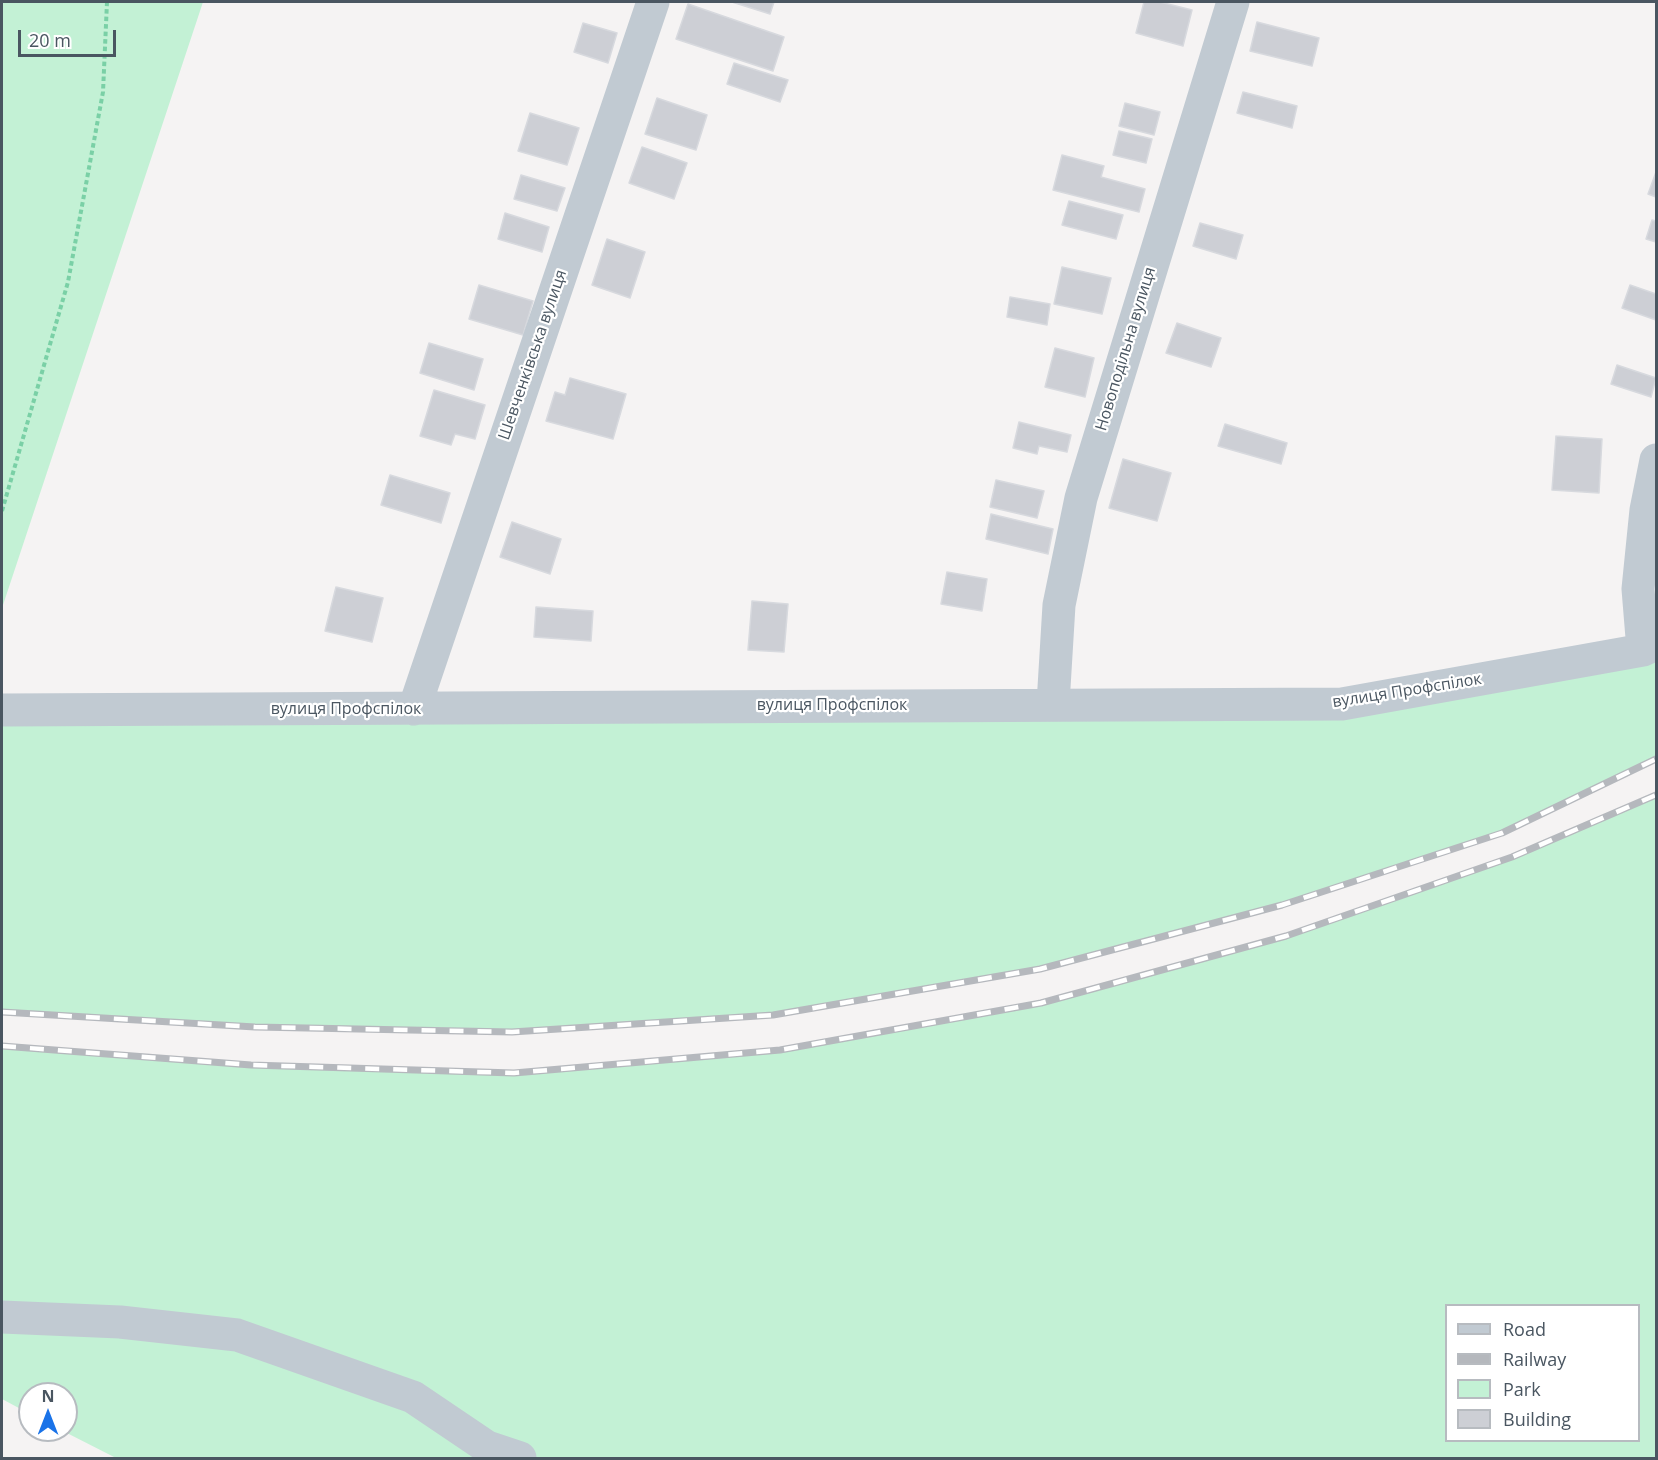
<!DOCTYPE html>
<html>
<head>
<meta charset="utf-8">
<style>
	body { margin:0 }
	#map { position:relative; width:1658px; height:1460px; overflow:hidden; background:#f5f3f3; font-family:"Open Sans",sans-serif }
	canvas { display:block }
	.frame { position:absolute; inset:0; border:3px solid #4a5661; pointer-events:none }
	.legend { position:absolute; left:1445px; top:1304px; width:195px; height:138px; box-sizing:border-box; background:#fff; border:2px solid #b7bbc0; margin:0; padding:8px 10px; list-style:none; font-size:18px; color:#4a5661 }
	.legend li { display:flex; align-items:center; gap:12px; height:30px }
	.legend b { width:30px; border:2px solid #b7bbc0 }
	.north { position:absolute; left:18px; top:1382px; width:60px; height:60px; box-sizing:border-box; background:#fff; border:2px solid #b7bbc0; border-radius:50%; rotate:0deg; font-size:16px; font-weight:700; line-height:24px; text-align:center; color:#4a5661 }
	.north::after { content:''; display:block; margin:auto; width:21px; height:27px; background:#1a73e8; clip-path:polygon(50% 0,100% 100%,50% 72%,0 100%) }
	.scale { position:absolute; left:18px; top:30px; width:98px; height:27px; box-sizing:border-box; border:3px solid #4a5661; border-top:0; padding-left:8px; font-size:18px; line-height:21px; white-space:nowrap; color:#4a5661; -webkit-text-stroke:4px #fff; paint-order:stroke }
</style>
</head>
<body>
<div id="map">
<canvas width="1658" height="1460"></canvas>
<div class="frame"></div>
<ul class="legend">
<li><b style="height:8px;background:#c1cad2"></b>Road</li>
<li><b style="height:8px;background:#b5b8bd"></b>Railway</li>
<li><b style="height:16px;background:#c3f1d5"></b>Park</li>
<li><b style="height:16px;background:#cdcfd5"></b>Building</li>
</ul>
<div class="north">N</div>
<div class="scale">20 m</div>
</div>
<script>
const context = document.querySelector('canvas').getContext('2d');
context.lineJoin = 'round';
function fill(path, color) {
  context.fillStyle = color;
  context.fill(path, 'evenodd');
}
function poly(rows) {
  const path = new Path2D();
  for (const r of rows) {
    path.moveTo(r[0], r[1]);
    for (let i = 2; i < r.length; i += 2) path.lineTo(r[i], r[i + 1]);
  }
  return path;
}
function strokePath(path, color, width, dash) {
  context.strokeStyle = color;
  context.lineWidth = width;
  context.lineCap = dash ? 'butt' : 'round';
  context.setLineDash(dash || []);
  context.stroke(path);
}
function drawText(font, color, halo, rows, align = 'center') {
  context.font = font + ' "Open Sans",sans-serif';
  context.lineWidth = 4.5;
  context.setLineDash([]);
  context.textBaseline = 'middle';
  context.strokeStyle = halo;
  context.fillStyle = color;
  for (const [text, x, y, turn = 0] of rows) {
    context.save();
    context.translate(x, y);
    context.rotate((+turn || 0) * Math.PI / 180);
    context.textAlign = isNaN(turn) ? turn : align;
    if (halo) context.strokeText(text, 0, 0);
    context.fillText(text, 0, 0);
    context.restore();
  }
}
const green = poly([
	[2,2,203,2,2,608],
	[1656,644,1656,759,1502,833,1282,905,1040,969,773,1015,512,1032,255,1027,2,1012,2,710,1342,704],
	[1656,795,1656,1458,116,1458,61,1430,66,1430,66,1394,30,1394,30,1414,2,1399,2,1046,251,1065,514,1073,780,1050,1041,1003,1286,936,1512,857],
	[1446,1306,1638,1306,1638,1440,1446,1440]
]);
const building = poly([
	[732,2,774,2,770,14,732,2],
	[1144,2,1160,2,1192,10,1183,46,1136,33,1144,2],
	[688,4,784,37,773,71,676,39,688,4],
	[1257,22,1319,38,1312,66,1250,51,1257,22],
	[583,23,617,33,608,63,574,52,583,23],
	[734,63,788,80,780,102,727,84,734,63],
	[1243,92,1297,106,1292,128,1237,113,1243,92],
	[657,98,707,115,696,150,645,134,657,98],
	[1125,103,1160,112,1154,135,1119,126,1125,103],
	[530,113,579,128,567,165,518,151,530,113],
	[1119,131,1152,139,1146,163,1113,155,1119,131],
	[642,147,687,163,674,199,629,183,642,147],
	[1062,155,1104,166,1101,177,1145,189,1139,212,1053,190,1062,155],
	[1656,172,1656,197,1648,194,1656,172],
	[521,175,565,188,557,211,514,199,521,175],
	[1069,201,1123,215,1116,239,1062,225,1069,201],
	[505,213,549,227,542,252,498,239,505,213],
	[1652,220,1656,221,1656,242,1646,239,1652,220],
	[1200,223,1243,235,1236,259,1193,246,1200,223],
	[607,239,645,252,630,298,592,285,607,239],
	[1062,267,1111,278,1102,314,1054,304,1062,267],
	[479,285,533,301,523,335,469,319,479,285],
	[1630,285,1656,294,1656,320,1622,308,1630,285],
	[1010,297,1050,304,1047,325,1007,317,1010,297],
	[1177,323,1221,338,1211,367,1166,353,1177,323],
	[429,343,483,359,474,390,420,373,429,343],
	[1055,348,1094,358,1085,397,1045,387,1055,348],
	[1617,365,1656,378,1651,397,1611,384,1617,365],
	[570,378,626,394,613,439,546,421,555,392,565,395,570,378],
	[434,390,485,405,475,439,455,434,451,445,420,436,434,390],
	[1019,422,1071,435,1067,452,1039,446,1037,454,1013,448,1019,422],
	[1225,424,1287,443,1281,464,1218,446,1225,424],
	[1556,436,1602,439,1599,493,1552,490,1556,436],
	[1123,459,1171,473,1157,521,1109,508,1123,459],
	[390,475,450,493,441,523,381,505,390,475],
	[996,480,1044,491,1037,518,990,507,996,480],
	[991,514,1053,529,1048,554,986,539,991,514],
	[512,522,561,539,550,574,500,557,512,522],
	[947,572,987,579,982,611,941,604,947,572],
	[336,587,383,598,372,642,325,631,336,587],
	[752,601,788,604,784,652,748,650,752,601],
	[536,607,593,611,591,641,534,637,536,607]
]);
const path = poly([
	[2,511,68,282,103,92,107,2]
]);
const street = poly([
	[1643,650,1638,589,1646,510,1656,460],
	[1053,704,1059,605,1081,498,1233,2],
	[414,709,653,2],
	[2,710,1342,704,1643,650,1656,644],
	[2,1317,120,1322,237,1335,413,1397,487,1447,520,1458]
]);
const rail = poly([
	[2,1012,255,1027,512,1032,773,1015,1040,969,1282,905,1502,833,1656,759],
	[2,1046,251,1065,514,1073,780,1050,1041,1003,1286,936,1512,857,1656,795]
]);
const streetNames = [
	["Новоподільна вулиця",1126,349,-73],
	["Шевченківська вулиця",533,355,-71],
	["вулиця Профспілок",1407,691,-9],
	["вулиця Профспілок",832,705],
	["вулиця Профспілок",346,709]
];
fill(green, '#c3f1d5');
fill(building, '#cdcfd5');
strokePath(building, '#d7d9de', 1.5);
strokePath(path, '#7ad0a6', 4, [4.5, 3]);
strokePath(street, '#c1cad2', 33);
strokePath(rail, '#b5b8bd', 7);
strokePath(rail, '#fff', 4.5, [14]);
drawText('16px', '#4a5661', '#fff', streetNames);
</script>
</body>
</html>
